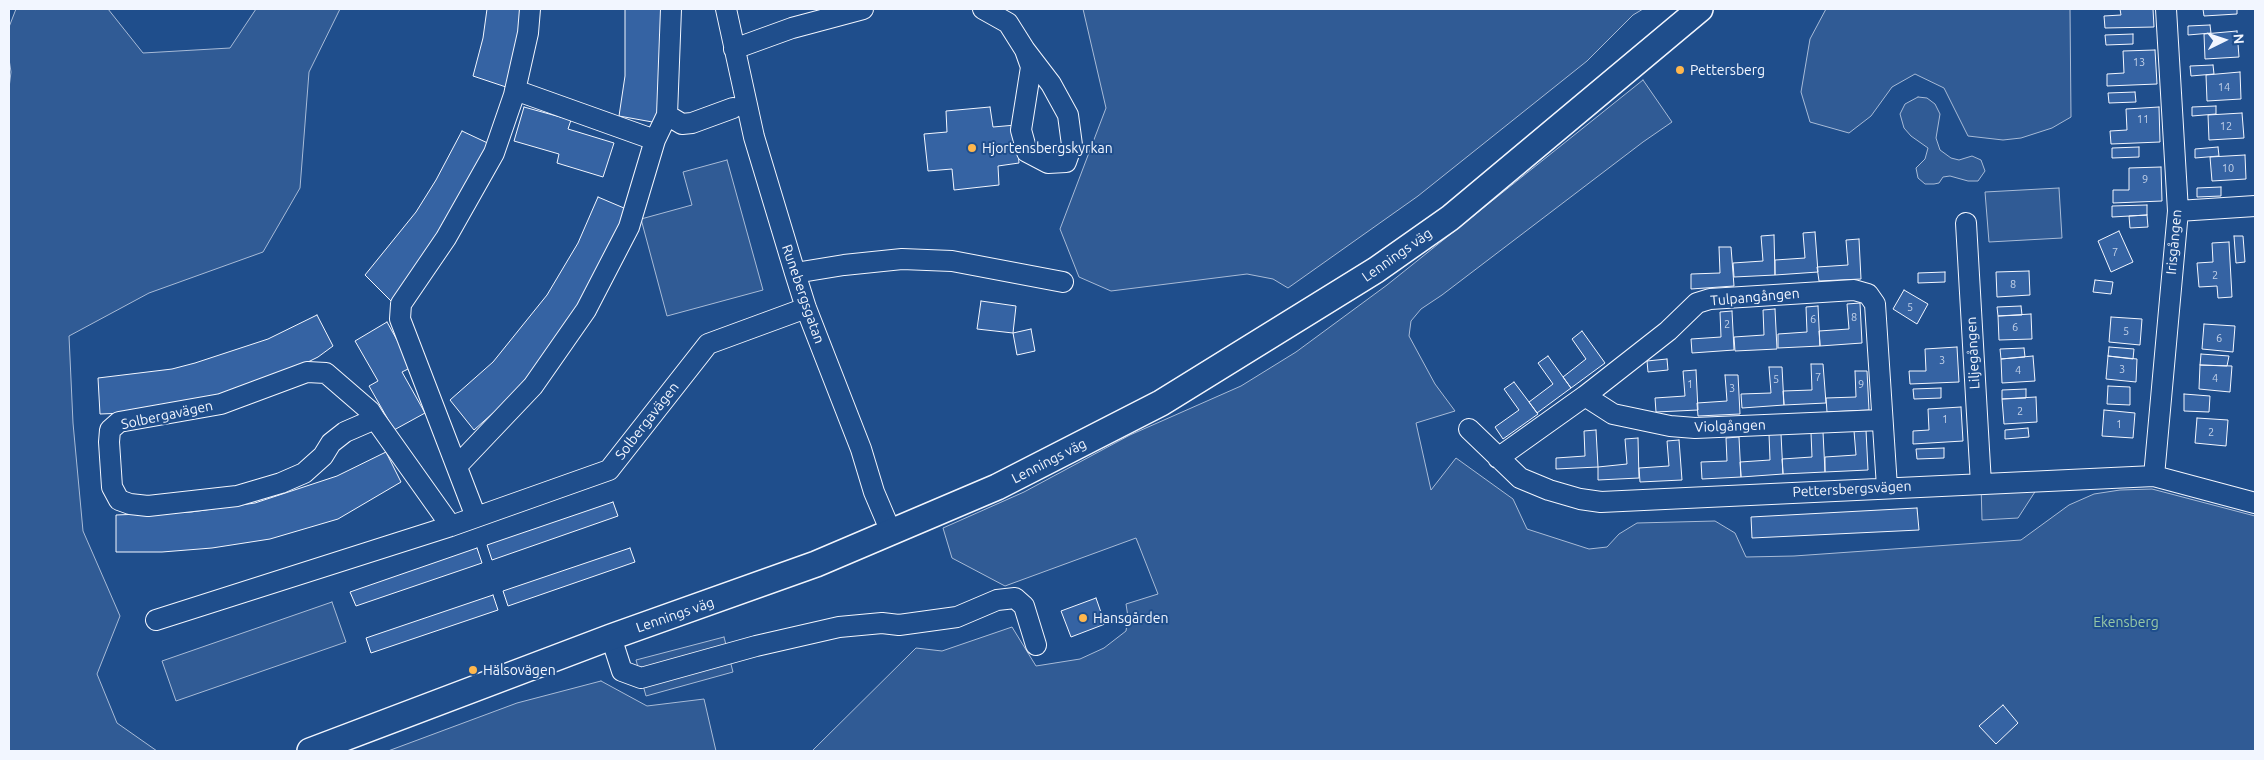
<!DOCTYPE html>
<html>
<head>
<meta charset="utf-8">
<style>
	body { margin:0 }
	#map { position:relative; width:2264px; height:760px; overflow:hidden; background:#1f4e8c; font-family:Ubuntu,sans-serif }
	canvas { display:block }
	.frame { position:absolute; inset:0; border:10px solid #f2f6ff; pointer-events:none }
	.north { position:absolute; left:2199px; top:15px; width:50px; height:50px; -webkit-text-stroke:4px #1f4e8c; paint-order:stroke; rotate:86deg; font-size:14px; font-weight:700; line-height:20px; text-align:center; color:#f2f6ff }
	.north::after { content:''; display:block; margin:auto; width:18px; height:22px; background:#f2f6ff; clip-path:polygon(50% 0,100% 100%,50% 72%,0 100%) }
</style>
</head>
<body>
<div id="map">
<canvas width="2264" height="760"></canvas>
<div class="frame"></div>
<div class="north">N</div>
</div>
<script>
const context = document.querySelector('canvas').getContext('2d');
context.lineJoin = 'round';
function fill(path, color) {
  context.fillStyle = color;
  context.fill(path, 'evenodd');
}
function poly(rows) {
  const path = new Path2D();
  for (const r of rows) {
    path.moveTo(r[0], r[1]);
    for (let i = 2; i < r.length; i += 2) path.lineTo(r[i], r[i + 1]);
  }
  return path;
}
function strokePath(path, color, width, dash) {
  context.strokeStyle = color;
  context.lineWidth = width;
  context.lineCap = dash ? 'butt' : 'round';
  context.setLineDash(dash || []);
  context.stroke(path);
}
function drawText(font, color, halo, rows, align = 'center') {
  context.font = font + ' Ubuntu,sans-serif';
  context.lineWidth = 4;
  context.setLineDash([]);
  context.textBaseline = 'middle';
  context.strokeStyle = halo;
  context.fillStyle = color;
  for (const [text, x, y, turn = 0] of rows) {
    context.save();
    context.translate(x, y);
    context.rotate((+turn || 0) * Math.PI / 180);
    context.textAlign = isNaN(turn) ? turn : align;
    if (halo) context.strokeText(text, 0, 0);
    context.fillText(text, 0, 0);
    context.restore();
  }
}
const built = poly([
	[16,9,108,9,143,53,230,48,256,9,340,9,309,72,300,188,263,252,149,293,69,336,73,423,83,531,120,616,97,674,117,723,157,751,9,751,9,88,11,72,9,59,9,27,16,9],
	[1083,9,1643,9,1633,15,1587,61,1418,196,1288,288,1273,279,1247,274,1111,291,1079,277,1060,229,1106,108,1083,9],
	[1826,9,2070,9,2071,117,2052,128,2021,138,2003,140,1968,136,1944,88,1915,74,1892,87,1871,116,1849,133,1810,122,1801,92,1810,39,1826,9],
	[1643,80,1672,122,1643,142,1442,295,1421,309,1411,321,1409,336,1435,384,1455,411,1416,423,1431,490,1456,458,1513,499,1527,529,1589,549,1607,547,1619,534,1637,523,1715,521,1735,533,1746,557,1794,556,2021,540,2069,505,2094,494,2120,490,2152,489,2255,516,2255,751,812,751,916,648,942,651,1012,627,1036,666,1080,659,1104,648,1126,631,1128,617,1126,604,1158,594,1136,538,1005,586,952,558,943,528,1024,492,1130,435,1241,386,1296,352,1387,285,1643,80],
	[1918,97,1927,98,1935,104,1940,114,1936,138,1940,150,1951,158,1959,160,1972,156,1981,160,1985,171,1978,181,1968,181,1950,176,1943,177,1939,183,1934,184,1925,184,1918,178,1916,168,1925,159,1928,148,1911,136,1904,128,1900,114,1905,104,1918,97],
	[727,160,763,290,667,316,641,219,692,205,683,172,727,160],
	[2059,188,2062,238,1989,242,1985,192,2059,188],
	[2042,481,2018,518,1982,520,1981,484,2042,481],
	[332,602,346,642,176,701,162,661,332,602],
	[724,637,733,672,646,696,636,660,724,637],
	[601,681,647,706,704,699,716,751,388,751,517,703,601,681]
]);
const building = poly([
	[487,9,526,9,512,89,473,76,483,38,487,9],
	[625,9,665,9,658,123,619,116,625,76,625,9],
	[2120,9,2153,9,2154,27,2105,28,2104,16,2121,15,2120,9],
	[2203,9,2237,9,2237,14,2204,16,2203,9],
	[2210,25,2211,33,2188,35,2188,26,2210,25],
	[2237,31,2239,57,2205,59,2204,34,2237,31],
	[2133,34,2133,44,2106,45,2105,35,2133,34],
	[2155,50,2157,84,2107,86,2107,74,2124,73,2123,51,2155,50],
	[2213,65,2214,74,2191,76,2190,66,2213,65],
	[2240,72,2241,99,2207,101,2206,75,2240,72],
	[2135,92,2136,102,2109,103,2108,93,2135,92],
	[2216,106,2216,114,2192,116,2192,107,2216,106],
	[524,107,571,120,568,129,614,143,603,177,557,163,559,154,514,141,524,107],
	[990,107,993,127,1016,125,1019,163,998,166,999,185,954,190,952,169,928,171,924,134,947,132,946,111,990,107],
	[2159,107,2160,142,2111,144,2110,131,2127,130,2126,109,2159,107],
	[2242,113,2244,138,2209,140,2208,115,2242,113],
	[462,131,494,146,392,302,365,275,416,212,436,180,462,131],
	[2139,147,2139,157,2112,158,2112,148,2139,147],
	[2218,147,2219,156,2195,158,2195,149,2218,147],
	[2245,155,2246,179,2212,181,2210,157,2245,155],
	[2161,167,2162,201,2113,203,2113,190,2129,190,2129,168,2161,167],
	[2221,187,2221,196,2197,197,2197,188,2221,187],
	[598,197,631,211,575,316,531,373,503,404,474,430,450,400,493,362,547,295,578,243,598,197],
	[2147,205,2147,215,2112,217,2112,206,2147,205],
	[2147,215,2148,227,2130,228,2129,216,2147,215],
	[2119,231,2133,262,2111,272,2098,241,2119,231],
	[1815,232,1818,272,1775,275,1775,260,1805,258,1803,233,1815,232],
	[1774,235,1775,275,1734,277,1733,263,1763,261,1761,236,1774,235],
	[2234,236,2243,236,2245,262,2236,263,2234,236],
	[1859,239,1861,279,1819,281,1817,267,1848,265,1846,240,1859,239],
	[2229,242,2232,297,2218,298,2217,286,2199,287,2197,263,2213,262,2212,243,2229,242],
	[1719,247,1731,247,1734,286,1691,289,1691,274,1720,273,1719,247],
	[2029,271,2030,295,1997,297,1996,272,2029,271],
	[1945,272,1945,282,1918,283,1918,273,1945,272],
	[2095,280,2113,282,2111,294,2093,292,2095,280],
	[1904,290,1928,304,1917,324,1893,309,1904,290],
	[981,301,1016,306,1013,333,977,329,981,301],
	[1860,303,1862,343,1820,346,1819,331,1849,329,1847,304,1860,303],
	[1818,306,1820,346,1778,348,1778,334,1807,332,1806,307,1818,306],
	[2021,306,2022,315,1998,316,1997,307,2021,306],
	[1775,309,1777,349,1735,351,1734,337,1764,335,1763,310,1775,309],
	[1732,311,1734,350,1692,353,1691,339,1721,337,1720,312,1732,311],
	[2031,314,2032,339,1999,340,1998,316,2031,314],
	[317,315,333,346,318,357,294,369,220,399,126,413,100,414,98,378,172,369,195,363,268,339,317,315],
	[2111,317,2142,319,2140,345,2109,342,2111,317],
	[387,322,412,367,402,372,425,413,394,430,369,386,378,381,355,341,387,322],
	[2204,324,2235,326,2233,352,2202,349,2204,324],
	[1031,329,1035,351,1017,355,1013,333,1031,329],
	[1582,331,1605,363,1571,388,1563,377,1586,359,1572,339,1582,331],
	[1957,347,1959,382,1910,384,1909,371,1926,371,1925,349,1957,347],
	[2109,347,2134,349,2133,359,2108,356,2109,347],
	[2024,348,2025,357,2001,359,2000,349,2024,348],
	[2201,354,2229,356,2227,366,2200,365,2201,354],
	[1548,356,1571,388,1537,413,1529,402,1553,384,1538,363,1548,356],
	[2033,356,2035,381,2002,383,2001,359,2033,356],
	[2108,356,2137,359,2136,382,2106,379,2108,356],
	[1667,359,1668,370,1648,372,1647,361,1667,359],
	[1811,364,1823,364,1826,403,1784,405,1783,391,1812,390,1811,364],
	[2200,365,2232,366,2230,392,2199,389,2200,365],
	[1769,367,1782,367,1784,405,1742,408,1741,394,1771,393,1769,367],
	[1696,370,1698,410,1656,412,1655,398,1685,396,1683,371,1696,370],
	[1855,371,1867,371,1869,410,1827,412,1826,398,1856,397,1855,371],
	[1725,375,1738,375,1740,414,1698,416,1697,403,1727,401,1725,375],
	[1514,382,1538,414,1503,439,1495,427,1519,410,1504,389,1514,382],
	[2108,386,2130,387,2130,405,2107,404,2108,386],
	[1941,388,1941,398,1914,399,1913,389,1941,388],
	[2026,389,2026,398,2002,399,2002,390,2026,389],
	[2184,394,2210,396,2209,412,2184,411,2184,394],
	[2036,397,2037,422,2004,424,2002,399,2036,397],
	[1961,407,1963,441,1913,444,1913,431,1929,430,1928,409,1961,407],
	[2104,410,2135,413,2133,438,2102,436,2104,410],
	[2197,418,2228,420,2226,446,2195,443,2197,418],
	[2028,428,2029,437,2005,439,2005,430,2028,428],
	[1596,430,1598,467,1556,469,1556,458,1585,456,1584,431,1596,430],
	[1866,430,1868,470,1825,472,1825,457,1856,455,1854,431,1866,430],
	[1823,432,1825,472,1783,474,1782,459,1812,457,1811,433,1823,432],
	[1769,434,1781,434,1783,474,1741,477,1740,462,1770,460,1769,434],
	[1739,437,1741,477,1702,479,1701,462,1727,461,1726,438,1739,437],
	[1638,438,1639,478,1598,480,1598,467,1627,464,1625,439,1638,438],
	[1679,440,1682,480,1640,482,1639,468,1669,466,1667,441,1679,440],
	[1944,448,1944,458,1917,459,1916,449,1944,448],
	[386,452,401,482,338,519,270,539,212,548,162,552,116,552,116,515,191,512,255,503,337,476,386,452],
	[613,502,618,516,492,560,487,545,613,502],
	[1917,508,1919,530,1752,538,1751,517,1917,508],
	[477,548,482,563,356,606,350,592,477,548],
	[630,548,635,562,508,606,503,591,630,548],
	[493,595,498,610,371,653,366,638,493,595],
	[1096,598,1105,624,1071,637,1061,611,1096,598],
	[2003,705,2018,723,1996,744,1979,726,2003,705]
]);
const minor = poly([
	[726,9,754,137,795,273,806,308,861,449,874,492,891,532],
	[983,9,1008,23,1025,50,1051,84,1068,115,1072,145,1066,162,1048,163,1027,152,1021,130,1031,67,1025,50],
	[734,49,792,28,863,9],
	[515,90,655,140],
	[667,115,682,124,692,123,733,108],
	[2178,211,2255,206],
	[1966,223,1981,484],
	[795,273,844,265,902,259,952,261,1063,282],
	[1585,396,1613,414,1670,426,1695,428,1881,420],
	[375,419,345,432,331,443,323,456,304,473,281,483,237,496,148,506,130,504,119,500,112,487,109,442,110,430,119,422,221,404,307,372,326,373,370,411,375,419,451,526],
	[1469,429,1520,478,1549,490,1580,499,1601,502,2154,476,2255,503],
	[1498,458,1585,396,1668,331,1697,303,1710,299,1854,290,1868,294,1875,304,1887,487],
	[457,466,533,386,586,310,629,227,655,140,667,115,671,9],
	[2154,476,2178,211,2166,9],
	[476,517,400,319,401,304,446,238,494,153,514,95,528,33,530,9],
	[156,620,451,526,609,470,708,344,806,308],
	[611,637,622,671,641,678,756,646,839,627,882,623,899,625,957,617,997,600,1015,598,1024,606,1036,645]
]);
const major = poly([
	[310,751,611,637,816,564,997,487,1161,403,1376,270,1450,218,1700,9]
]);
const markers = [
	[1680,70,5,"#ffb74d"],
	[972,148,5,"#ffb74d"],
	[1083,618,5,"#ffb74d"],
	[473,670,5,"#ffb74d"]
];
const numberNames = [
	["13",2139,62],
	["14",2224,87],
	["11",2143,119],
	["12",2226,126],
	["10",2228,168],
	["9",2145,179],
	["7",2115,252],
	["2",2215,275],
	["8",2013,284],
	["5",1910,307],
	["8",1854,317],
	["6",1813,319],
	["2",1727,324],
	["6",2015,327],
	["5",2126,331],
	["6",2219,338],
	["3",1942,360],
	["3",2122,369],
	["4",2018,370],
	["7",1818,377],
	["4",2215,378],
	["5",1776,379],
	["1",1690,384],
	["9",1861,384],
	["3",1732,388],
	["2",2020,411],
	["1",1945,419],
	["1",2119,424],
	["2",2211,432]
];
const poiNames = [
	["Pettersberg",1690,70],
	["Hjortensbergskyrkan",982,148],
	["Hansgården",1093,618],
	["Hälsovägen",483,670]
];
const streetNames = [
	["Irisgången",2174,242,-85],
	["Lennings väg",1397,255,-35],
	["Runebergsgatan",803,294,71],
	["Tulpangången",1755,297,-5],
	["Liljegången",1973,353,-93],
	["Solbergavägen",167,415,-12],
	["Solbergavägen",647,421,-52],
	["Violgången",1730,426,-2],
	["Lennings väg",1049,461,-27],
	["Pettersbergsvägen",1852,489,-3],
	["Lennings väg",675,615,-19]
];
const parkNames = [
	["Ekensberg",2126,622]
];
fill(built, '#305b95');
strokePath(built, '#a8bbd7', 1);
fill(building, '#3563a3');
strokePath(building, '#f2f6ff', 1);
strokePath(minor, '#f2f6ff', 22);
strokePath(major, '#f2f6ff', 28);
strokePath(minor, '#1f4e8c', 20);
strokePath(major, '#1f4e8c', 25);
for (const [x, y, r, color] of markers) {
  const dot = new Path2D();
  dot.arc(x, y, r, 0, 2 * Math.PI);
  context.fillStyle = color;
  context.fill(dot);
  strokePath(dot, '#1f4e8c', 2);
}
drawText('11px', '#c3d1e8', null, numberNames);
drawText('14px', '#f2f6ff', '#1f4e8c', poiNames, 'left');
drawText('14px', '#f2f6ff', '#1f4e8c', streetNames);
drawText('14px', '#97c8a6', '#1f4e8c', parkNames);
</script>
</body>
</html>
